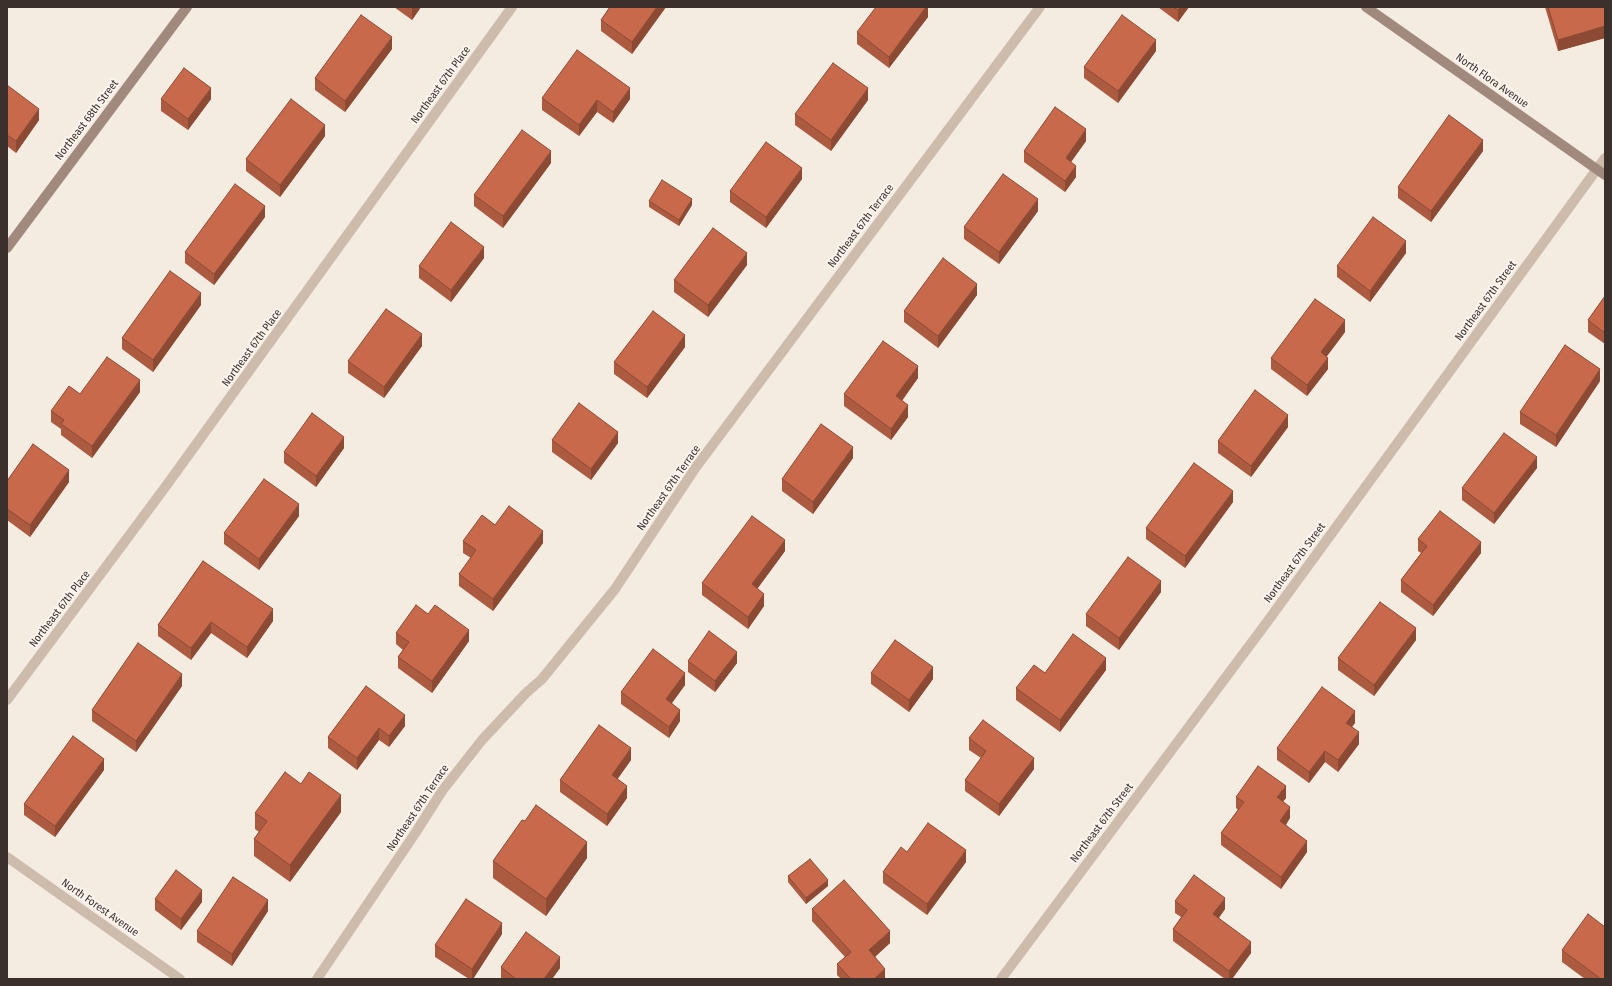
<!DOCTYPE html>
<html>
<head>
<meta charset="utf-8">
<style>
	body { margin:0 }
	#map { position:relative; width:1612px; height:986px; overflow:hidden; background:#f4ebe1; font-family:"Fira Sans Condensed",sans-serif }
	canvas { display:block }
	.frame { position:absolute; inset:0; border:8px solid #3b302b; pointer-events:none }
</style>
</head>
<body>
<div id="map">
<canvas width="1612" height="986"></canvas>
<div class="frame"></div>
</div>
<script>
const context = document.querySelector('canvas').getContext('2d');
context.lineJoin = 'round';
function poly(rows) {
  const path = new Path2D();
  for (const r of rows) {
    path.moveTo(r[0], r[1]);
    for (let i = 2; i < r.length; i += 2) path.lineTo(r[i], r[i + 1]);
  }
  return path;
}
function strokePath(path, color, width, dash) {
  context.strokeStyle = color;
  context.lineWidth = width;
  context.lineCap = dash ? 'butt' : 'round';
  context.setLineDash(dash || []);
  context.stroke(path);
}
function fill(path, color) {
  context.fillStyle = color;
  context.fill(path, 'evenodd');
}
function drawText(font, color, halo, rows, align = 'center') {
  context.font = font + ' "Fira Sans Condensed",sans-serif';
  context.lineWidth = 4;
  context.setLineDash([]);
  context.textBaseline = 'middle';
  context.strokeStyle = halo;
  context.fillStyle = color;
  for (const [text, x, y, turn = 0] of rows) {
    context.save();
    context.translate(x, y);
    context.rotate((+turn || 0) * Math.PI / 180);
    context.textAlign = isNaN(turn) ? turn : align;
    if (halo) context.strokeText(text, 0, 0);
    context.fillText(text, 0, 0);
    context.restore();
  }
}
const street = poly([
	[7,700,166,486,512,7],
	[7,857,180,979],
	[317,979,416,832,442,791,482,740,526,693,542,679,615,589,696,467,1040,7],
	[1001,979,1270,618,1605,158]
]);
const secondary = poly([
	[1366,7,1605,175],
	[7,248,187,7]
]);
const wall = poly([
	[394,7,421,7,412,20],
	[610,7,666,7,632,54,601,31,601,20],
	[928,7,928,17,889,68,857,44,857,32],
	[1158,7,1189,7,1178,22],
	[1545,7,1605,7,1605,38,1558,51],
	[392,49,345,112,315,90,315,78],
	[1156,51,1118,103,1084,78,1084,67],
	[7,85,39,120,16,153,7,146],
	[542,98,630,99,613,123,597,112,579,136,542,110],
	[161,99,211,99,188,130,161,111],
	[868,100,831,151,795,125,795,114],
	[325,136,280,197,246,171,246,159],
	[1086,141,1071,162,1076,177,1065,192,1024,162,1024,151],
	[1483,151,1431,222,1398,198,1398,187],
	[551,163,503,228,474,206,474,195],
	[802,179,766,228,730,202,730,191],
	[649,201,692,205,679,226,649,207],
	[1038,211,999,264,964,239,964,227],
	[265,217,214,285,185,263,185,252],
	[1406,253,1370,302,1337,277,1337,266],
	[484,258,451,302,419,278,419,266],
	[747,265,708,317,674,292,674,280],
	[977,295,938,348,904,322,904,311],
	[1605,296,1605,344,1588,332,1588,320],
	[201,305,153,372,122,349,122,338],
	[1345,332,1327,356,1328,369,1307,396,1271,369,1271,358],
	[422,346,384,398,348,373,348,361],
	[685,347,647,398,614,374,614,362],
	[918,378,902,401,908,417,891,440,844,406,844,394],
	[1600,381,1556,447,1520,424,1520,412],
	[140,392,92,458,61,435,61,429,51,422,51,411,80,394],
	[1288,427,1251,477,1218,453,1218,441],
	[552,440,618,443,591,480,552,452],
	[344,448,316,487,284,463,284,452],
	[853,458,813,514,782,491,782,479],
	[1537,468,1494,524,1462,500,1462,488],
	[7,481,69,482,30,537,7,520],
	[1233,502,1185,568,1146,539,1146,528],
	[299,516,259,570,224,544,224,533],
	[1418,539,1481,553,1433,616,1401,592,1401,580,1421,553,1418,551],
	[463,541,543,543,493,611,459,586,459,574,471,558,463,553],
	[785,551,757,589,764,606,748,629,702,595,702,583],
	[203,561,273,621,247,658,211,633,191,660,158,636,158,625],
	[1161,592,1119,650,1086,626,1086,614],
	[428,614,469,641,432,693,398,668,398,657,403,650,396,644,396,633],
	[1416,640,1374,696,1338,670,1338,658],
	[688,661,737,663,715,692,688,672],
	[1106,670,1060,732,1016,700,1016,688,1045,673],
	[871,673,933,679,909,712,871,684],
	[685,685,672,703,680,721,669,738,621,704,621,692],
	[182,686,136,752,92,721,92,710],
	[366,686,405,726,389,747,379,740,357,770,328,748,328,737],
	[1355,723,1352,727,1359,744,1338,772,1325,762,1309,783,1277,760,1277,748],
	[969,738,1034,769,999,816,965,791,965,780,981,758,969,750],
	[631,760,617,779,627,798,607,826,560,792,560,780],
	[104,770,55,837,24,815,24,804],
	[301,784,341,812,290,882,254,856,254,839,259,832,255,829,255,813],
	[1236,797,1286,798,1283,801,1290,818,1286,825,1307,852,1281,889,1221,845,1221,833,1238,810,1236,808],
	[587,858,546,916,493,878,493,861],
	[966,862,927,915,883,883,883,872],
	[788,876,828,886,806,904,788,882],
	[155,899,202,902,181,930,155,910],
	[1175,901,1225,909,1219,918,1251,953,1232,979,1225,979,1173,941,1173,929,1181,917,1175,913],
	[812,909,890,943,875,957,885,979,841,979,837,975,837,964,845,957,812,921],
	[268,911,232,966,197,942,197,931],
	[502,934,473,979,469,979,435,957,435,945],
	[1562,950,1605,979,1585,979,1562,962],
	[501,967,560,968,552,979,501,979]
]);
const shadedWall = poly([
	[413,7,421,7,412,20,412,8],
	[657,7,666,7,632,54,632,42],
	[926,7,928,7,928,17,889,68,889,57],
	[1180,7,1189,7,1178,22,1178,10],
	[1605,26,1605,38,1558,51,1558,40],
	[392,37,392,49,345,112,345,101],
	[1156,40,1156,51,1118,103,1118,91],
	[211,88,211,99,188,130,188,119],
	[630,88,630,99,613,123,613,112],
	[868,88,868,100,831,151,831,140],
	[597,100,597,112,579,136,579,125],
	[39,109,39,120,16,153,16,141],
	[325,125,325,136,280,197,280,185],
	[1086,129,1086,141,1066,169,1066,158],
	[1483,140,1483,151,1431,222,1431,211],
	[551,151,551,163,503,228,503,216],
	[1076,166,1076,177,1065,192,1065,181],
	[802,168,802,179,766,228,766,217],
	[692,199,692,205,679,226,679,220],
	[1038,199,1038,211,999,264,999,252],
	[265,206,265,217,214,285,214,274],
	[1406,241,1406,253,1370,302,1370,291],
	[484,247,484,258,451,302,451,290],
	[747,253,747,265,708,317,708,305],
	[977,284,977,295,938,348,938,336],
	[201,293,201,305,153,372,153,360],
	[1345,320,1345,332,1321,364,1321,352],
	[422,334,422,346,384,398,384,387],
	[685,335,685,347,647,398,647,387],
	[1328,358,1328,369,1307,396,1307,385],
	[918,366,918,378,896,408,896,396],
	[1600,369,1600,381,1556,447,1556,435],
	[140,380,140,392,92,458,92,446],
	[908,405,908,417,891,440,891,429],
	[1288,415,1288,427,1251,477,1251,466],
	[618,432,618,443,591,480,591,469],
	[344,437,344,448,316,487,316,476],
	[853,447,853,458,813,514,813,502],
	[1537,457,1537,468,1494,524,1494,513],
	[69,470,69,482,30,537,30,525],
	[1233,491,1233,502,1185,568,1185,556],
	[299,504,299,516,259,570,259,559],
	[543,531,543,543,493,611,493,599],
	[785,540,785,551,752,596,752,584],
	[1481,542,1481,553,1433,616,1433,605],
	[1161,581,1161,592,1119,650,1119,638],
	[764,594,764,606,748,629,748,617],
	[273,609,273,621,247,658,247,647],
	[211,622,211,633,191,660,191,648],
	[1416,628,1416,640,1374,696,1374,685],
	[469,630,469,641,432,693,432,681],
	[737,652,737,663,715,692,715,681],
	[1106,658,1106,670,1060,732,1060,720],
	[933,667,933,679,909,712,909,700],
	[685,673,685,685,666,711,666,699],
	[182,674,182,686,136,752,136,741],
	[680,710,680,721,669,738,669,727],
	[1355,711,1355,723,1346,734,1346,723],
	[405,715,405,726,389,747,389,736],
	[379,728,379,740,357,770,357,758],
	[1359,732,1359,744,1338,772,1338,760],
	[631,748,631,760,612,787,612,775],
	[1325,751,1325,762,1309,783,1309,772],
	[1034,758,1034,769,999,816,999,804],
	[104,759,104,770,55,837,55,826],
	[627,786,627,798,607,826,607,814],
	[1286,786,1286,798,1277,809,1277,797],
	[341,795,341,812,290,882,290,865],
	[1290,807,1290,818,1280,832,1280,821],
	[1307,841,1307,852,1281,889,1281,877],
	[587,842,587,858,546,916,546,899],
	[966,850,966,862,927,915,927,904],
	[828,880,828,886,806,904,806,898],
	[202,890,202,902,181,930,181,919],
	[1225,898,1225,909,1213,925,1213,914],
	[268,900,268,911,232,966,232,954],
	[502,923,502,934,473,979,472,979,472,969],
	[890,931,890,943,869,962,869,950],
	[1251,942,1251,953,1232,979,1229,979,1229,971],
	[560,957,560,968,552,979,544,979],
	[885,969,885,979,874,979]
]);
const building = poly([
	[610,7,657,7,632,42,601,20,610,7],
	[876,7,926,7,889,57,857,32,876,7],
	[1173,7,1180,7,1178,10,1173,7],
	[1548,7,1605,7,1605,26,1558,40,1548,7],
	[361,15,392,37,345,101,315,78,361,15],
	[1122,15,1156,40,1118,91,1084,67,1122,15],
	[577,50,630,88,613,112,597,100,579,125,542,98,577,50],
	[833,63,868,88,831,140,795,114,833,63],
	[184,68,211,88,188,119,161,99,184,68],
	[7,85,39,109,16,141,7,135,7,85],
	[291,99,325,125,280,185,246,159,291,99],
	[1055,107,1086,129,1066,158,1076,166,1065,181,1024,151,1055,107],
	[1449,115,1483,140,1431,211,1398,187,1449,115],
	[522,130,551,151,503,216,474,195,522,130],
	[766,142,802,168,766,217,730,191,766,142],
	[1003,174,1038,199,999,252,964,227,1003,174],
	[662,180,692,199,679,220,649,201,662,180],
	[235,184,265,206,214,274,185,252,235,184],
	[1373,217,1406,241,1370,291,1337,266,1373,217],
	[451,222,484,247,451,290,419,266,451,222],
	[713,228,747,253,708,305,674,280,713,228],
	[943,258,977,284,938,336,904,311,943,258],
	[170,271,201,293,153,360,122,338,170,271],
	[1605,296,1605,333,1588,320,1605,296],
	[1315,299,1345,320,1321,352,1328,358,1307,385,1271,358,1315,299],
	[386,309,422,334,384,387,348,361,386,309],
	[653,311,685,335,647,387,614,362,653,311],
	[883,341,918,366,896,396,908,405,891,429,844,394,883,341],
	[1565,345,1600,369,1556,435,1520,412,1565,345],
	[107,357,140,380,92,446,61,424,64,420,51,411,69,386,80,394,107,357],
	[1255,390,1288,415,1251,466,1218,441,1255,390],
	[579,403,618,432,591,469,552,440,579,403],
	[312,413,344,437,316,476,284,452,312,413],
	[821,424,853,447,813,502,782,479,821,424],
	[1504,433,1537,457,1494,513,1462,488,1504,433],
	[33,444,69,470,30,525,7,509,7,481,33,444],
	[1194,463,1233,491,1185,556,1146,528,1194,463],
	[264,479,299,504,259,559,224,533,264,479],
	[509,506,543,531,493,599,459,574,476,550,463,541,482,515,495,525,509,506],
	[1440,511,1481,542,1433,605,1401,580,1427,546,1418,539,1440,511],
	[752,516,785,540,752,584,764,594,748,617,702,583,752,516],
	[1128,557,1161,581,1119,638,1086,614,1128,557],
	[203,561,273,609,247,647,211,622,191,648,158,625,203,561],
	[1380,602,1416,628,1374,685,1338,658,1380,602],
	[416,605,428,614,435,605,469,630,432,681,398,657,409,642,396,633,416,605],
	[709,631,737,652,715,681,688,661,709,631],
	[1073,634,1106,658,1060,720,1016,688,1034,665,1045,673,1073,634],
	[895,640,933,667,909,700,871,673,895,640],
	[138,643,182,674,136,741,92,710,138,643],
	[653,649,685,673,666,699,680,710,669,727,621,692,653,649],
	[366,686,405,715,389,736,379,728,357,758,328,737,366,686],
	[1322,687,1355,711,1346,723,1359,732,1338,760,1325,751,1309,772,1277,748,1322,687],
	[983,720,1034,758,999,804,965,780,986,751,969,738,983,720],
	[599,725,631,748,612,775,627,786,607,814,560,780,599,725],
	[73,736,104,759,55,826,24,804,73,736],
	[1258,766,1286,786,1277,797,1290,807,1280,821,1307,841,1281,877,1221,833,1244,802,1236,797,1258,766],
	[285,772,301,784,309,772,341,795,290,865,254,839,267,821,255,813,285,772],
	[536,805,587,842,546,899,493,861,522,820,525,821,536,805],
	[928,823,966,850,927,904,883,872,901,847,907,852,928,823],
	[810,859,828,880,806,898,788,876,810,859],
	[176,870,202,890,181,919,155,899,176,870],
	[1194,875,1225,898,1213,914,1251,942,1229,971,1173,929,1187,910,1175,901,1194,875],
	[233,877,268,900,232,954,197,931,233,877],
	[844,880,890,931,869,950,885,969,874,979,851,979,837,964,851,952,812,909,844,880],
	[466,899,502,923,472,969,435,945,466,899],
	[1588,914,1605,927,1605,979,1601,979,1562,950,1588,914],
	[526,932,560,957,544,979,516,979,501,967,526,932]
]);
const streetNames = [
	["North Flora Avenue",1492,81,35],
	["Northeast 67th Place",441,85,-54],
	["Northeast 68th Street",87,120,-53],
	["Northeast 67th Terrace",861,226,-53],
	["Northeast 67th Street",1486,301,-54],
	["Northeast 67th Place",252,348,-54],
	["Northeast 67th Terrace",669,488,-55],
	["Northeast 67th Street",1295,563,-54],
	["Northeast 67th Place",60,609,-53],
	["Northeast 67th Terrace",418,808,-56],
	["Northeast 67th Street",1102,823,-53],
	["North Forest Avenue",100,908,35]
];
strokePath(street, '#cdbbac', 10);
strokePath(secondary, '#a18a7d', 10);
fill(wall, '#ac5a40');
fill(shadedWall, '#8c4a34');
fill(building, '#c8694b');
strokePath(building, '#8c4a34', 1);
drawText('11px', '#3b302b', '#fbf5ee', streetNames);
</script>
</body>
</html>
